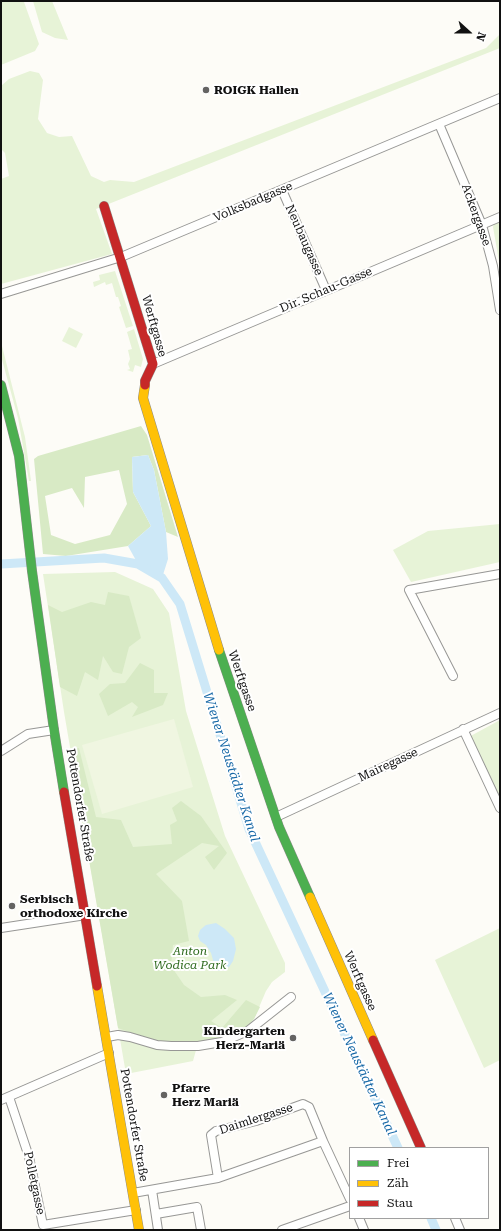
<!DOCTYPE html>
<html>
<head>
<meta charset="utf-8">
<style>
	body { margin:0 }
	#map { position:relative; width:501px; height:1231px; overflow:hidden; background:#fdfcf7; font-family:"Roboto Serif",serif }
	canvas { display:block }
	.frame { position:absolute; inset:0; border:2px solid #111; pointer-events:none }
	.legend { position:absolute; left:349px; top:1147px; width:140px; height:72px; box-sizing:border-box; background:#fff; border:1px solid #a0a0a0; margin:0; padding:5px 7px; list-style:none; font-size:12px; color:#111 }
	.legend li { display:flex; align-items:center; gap:8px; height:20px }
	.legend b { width:20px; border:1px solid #a0a0a0 }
	.north { position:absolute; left:449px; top:12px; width:40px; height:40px; -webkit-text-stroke:3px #fff; paint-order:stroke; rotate:111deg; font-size:11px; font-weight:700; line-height:16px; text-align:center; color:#111 }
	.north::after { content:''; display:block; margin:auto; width:14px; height:18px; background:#111; clip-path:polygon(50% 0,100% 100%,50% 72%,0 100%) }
</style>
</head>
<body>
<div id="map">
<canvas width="501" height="1231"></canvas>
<div class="frame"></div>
<ul class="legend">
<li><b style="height:5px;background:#4caf50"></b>Frei</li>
<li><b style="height:5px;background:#ffc107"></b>Zäh</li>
<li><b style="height:5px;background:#c62828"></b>Stau</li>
</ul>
<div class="north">N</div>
</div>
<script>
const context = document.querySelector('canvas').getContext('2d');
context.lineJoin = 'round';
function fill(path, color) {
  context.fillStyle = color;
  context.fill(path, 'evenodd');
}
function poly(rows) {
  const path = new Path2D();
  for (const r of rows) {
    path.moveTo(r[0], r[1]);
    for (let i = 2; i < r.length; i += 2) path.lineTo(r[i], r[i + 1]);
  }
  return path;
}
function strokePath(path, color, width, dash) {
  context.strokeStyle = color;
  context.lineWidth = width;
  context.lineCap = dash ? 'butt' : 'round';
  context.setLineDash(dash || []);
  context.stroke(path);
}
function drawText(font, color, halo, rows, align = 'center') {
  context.font = font + ' "Roboto Serif",serif';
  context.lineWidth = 4;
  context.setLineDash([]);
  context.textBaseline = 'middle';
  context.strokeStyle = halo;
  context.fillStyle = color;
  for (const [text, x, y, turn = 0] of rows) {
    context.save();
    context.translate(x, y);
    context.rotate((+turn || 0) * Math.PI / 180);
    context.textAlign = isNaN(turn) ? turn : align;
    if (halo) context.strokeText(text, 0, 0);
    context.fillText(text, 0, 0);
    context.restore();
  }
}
const green = poly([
	[1,1,26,1,24,2,39,44,35,51,1,65],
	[33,1,52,1,68,40,55,38,42,32],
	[500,34,500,48,96,209,112,254,1,284,1,179,9,176,5,153,1,149,1,86,9,79,30,71,39,73,43,80,38,119,47,133,59,137,72,136,91,176,104,182,110,180,134,182,486,48],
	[500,221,500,260,499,261,493,227,494,223],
	[115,271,133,326,126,328,119,307,121,306,118,297,116,297,112,283,106,285,105,282,94,287,93,282,100,280,99,275],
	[69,327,83,334,76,348,62,341],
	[134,329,143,359,141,367,135,365,133,372,127,370,130,369,128,364,130,359,128,350,132,349,127,332],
	[1,342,25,437,31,481,29,481,18,418,1,356],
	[500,524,500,562,411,582,393,550,428,531],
	[115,572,153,589,169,613,186,711,225,836,285,963,285,972,272,982,266,991,254,1019,198,1043,193,1061,126,1074,64,712,43,574],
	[500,720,500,805,467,738],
	[500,928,500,1060,484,1068,435,960]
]);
const forest = poly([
	[141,426,147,435,178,537,166,532,154,470,148,455,132,457,133,492,151,526,128,546,66,556,43,554,34,459,38,456],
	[119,470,127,504,110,535,75,544,51,535,45,496,72,488,84,508,85,477],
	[108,592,129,596,141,638,129,647,122,674,113,672,103,656,98,680,85,672,77,696,60,687,48,605,62,612,91,602,105,605],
	[140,663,154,670,154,693,168,693,163,705,132,717,138,707,132,702,108,716,99,694,110,684,125,683],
	[79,748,96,817,121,820,133,847,172,844,170,825,177,821,172,808,181,801,201,816,227,853,214,870,205,857,219,846,202,843,156,874,182,901,189,941,173,945,171,966,184,985,201,997,225,995,237,1000,211,1021,222,1028,246,1000,260,1007,254,1019,246,1029,221,1039,186,1043,153,1041,118,1028,70,750]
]);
const pitch = poly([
	[174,719,193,787,102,814,82,745]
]);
const water = poly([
	[148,455,154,470,166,532,168,559,162,578,138,564,128,546,151,526,133,492,132,457],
	[216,923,225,929,234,938,236,949,233,961,229,967,219,971,215,967,211,953,206,945,200,941,198,936,200,930,206,925]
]);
const canal = poly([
	[1,564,104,558,138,564,162,578,180,604,249,829,398,1148],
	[431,1218,436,1230]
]);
const street = poly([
	[439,124,482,225,493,266,500,310],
	[282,190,326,290],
	[1,294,121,257,500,98],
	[153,364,500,217],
	[453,676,409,590,500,574],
	[463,729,500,808],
	[1,751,28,734,54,730],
	[276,817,500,713],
	[1,928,86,915],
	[107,1037,118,1035,130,1037,157,1045,171,1046,198,1046,222,1042,248,1031,291,997],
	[9,1097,29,1157,43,1225,136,1210],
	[1,1100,109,1053],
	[218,1178,211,1135,216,1131,256,1121,303,1104,309,1107,323,1141],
	[152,1190,158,1230],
	[133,1193,218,1178,323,1141,350,1199],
	[156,1214,197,1207,201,1230],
	[359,1218,364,1230],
	[455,1218,460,1230],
	[282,1230,350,1206]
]);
const fast = poly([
	[1,385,19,456,32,571,54,730,64,792],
	[219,650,279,827,310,897]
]);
const slow = poly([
	[145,385,143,398,219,650],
	[310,897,373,1040],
	[97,986,139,1230]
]);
const jam = poly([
	[104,206,153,364,145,381,145,385],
	[64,792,97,986],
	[373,1040,421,1148]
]);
const markers = [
	[206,90,4,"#646362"],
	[12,906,4,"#646362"],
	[293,1038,4,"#646362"],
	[164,1095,4,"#646362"]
];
const poiNames = [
	["ROIGK Hallen",214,90],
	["Serbisch",20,899],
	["orthodoxe Kirche",20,913],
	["Kindergarten",285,1031,"right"],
	["Herz-Mariä",285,1045,"right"],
	["Pfarre",172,1088],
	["Herz Mariä",172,1102]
];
const streetNames = [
	["Volksbadgasse",253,202,-23],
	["Ackergasse",476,215,70],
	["Neubaugasse",304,240,66],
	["Dir. Schau-Gasse",326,290,-23],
	["Werftgasse",154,326,74],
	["Werftgasse",242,681,71],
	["Mairegasse",388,765,-25],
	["Pottendorfer Straße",80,805,80],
	["Werftgasse",360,981,66],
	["Daimlergasse",256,1119,-18],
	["Pottendorfer Straße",134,1125,80],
	["Polletgasse",34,1183,78]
];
const parkNames = [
	["Anton",190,951],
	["Wodica Park",190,965]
];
const waterNames = [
	["Wiener Neustädter Kanal",231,767,72],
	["Wiener Neustädter Kanal",359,1064,65]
];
fill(green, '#e7f3d7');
fill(forest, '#d8eac5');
fill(pitch, '#f0f6e1');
fill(water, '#cde8f7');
strokePath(canal, '#cde8f7', 9);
strokePath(street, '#979795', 10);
strokePath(fast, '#8e8d8b', 10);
strokePath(slow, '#8e8d8b', 10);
strokePath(jam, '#8e8d8b', 10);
strokePath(street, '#fffffe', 8);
strokePath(fast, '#4caf50', 9);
strokePath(slow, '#ffc107', 9);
strokePath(jam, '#c62828', 9);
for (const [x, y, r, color] of markers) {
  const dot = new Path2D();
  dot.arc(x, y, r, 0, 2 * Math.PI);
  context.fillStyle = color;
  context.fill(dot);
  strokePath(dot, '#fff', 1.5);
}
drawText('bold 12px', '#111', '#fff', poiNames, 'left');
drawText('12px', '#111', '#fff', streetNames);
drawText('italic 12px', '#2f6b1f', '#fff', parkNames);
drawText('italic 13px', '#1768a6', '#fff', waterNames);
</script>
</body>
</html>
